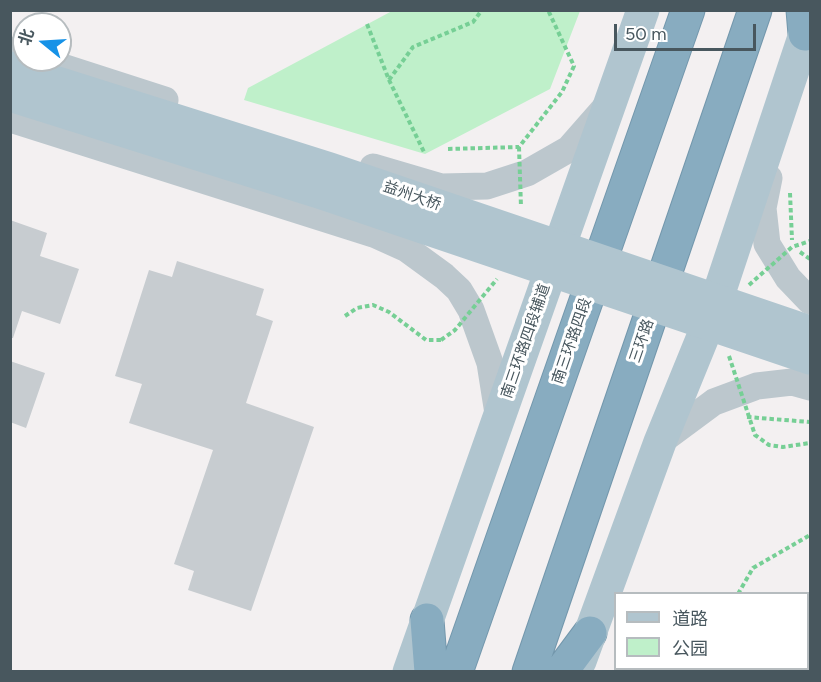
<!DOCTYPE html>
<html>
<head>
<meta charset="utf-8">
<style>
	body { margin:0 }
	#map { position:relative; width:821px; height:682px; overflow:hidden; background:#f3f0f1; font-family:Figtree,"Noto Sans SC",sans-serif }
	canvas { display:block }
	.frame { position:absolute; inset:0; border:12px solid #48575e; pointer-events:none }
	.legend { position:absolute; left:614px; top:592px; width:195px; height:78px; box-sizing:border-box; background:#fff; border:2px solid #b6bcbf; margin:0; padding:8px 10px; list-style:none; font-size:18px; color:#48575e }
	.legend li { display:flex; align-items:center; gap:12px; height:30px }
	.legend b { width:30px; border:2px solid #b6bcbf }
	.north { position:absolute; left:12px; top:12px; width:60px; height:60px; box-sizing:border-box; background:#fff; border:2px solid #b6bcbf; border-radius:50%; rotate:288deg; font-size:16px; font-weight:700; line-height:24px; text-align:center; color:#48575e }
	.north::after { content:''; display:block; margin:auto; width:21px; height:27px; background:#1692e7; clip-path:polygon(50% 0,100% 100%,50% 72%,0 100%) }
	.scale { position:absolute; left:614px; top:24px; width:142px; height:27px; box-sizing:border-box; border:3px solid #48575e; border-top:0; padding-left:8px; font-size:18px; line-height:21px; white-space:nowrap; color:#48575e; -webkit-text-stroke:4px #fff; paint-order:stroke }
</style>
</head>
<body>
<div id="map">
<canvas width="821" height="682"></canvas>
<div class="frame"></div>
<ul class="legend">
<li><b style="height:8px;background:#b0c5cf"></b>道路</li>
<li><b style="height:16px;background:#bff0ca"></b>公园</li>
</ul>
<div class="north">北</div>
<div class="scale">50 m</div>
</div>
<script>
const context = document.querySelector('canvas').getContext('2d');
context.lineJoin = 'round';
function fill(path, color) {
  context.fillStyle = color;
  context.fill(path, 'evenodd');
}
function poly(rows) {
  const path = new Path2D();
  for (const r of rows) {
    path.moveTo(r[0], r[1]);
    for (let i = 2; i < r.length; i += 2) path.lineTo(r[i], r[i + 1]);
  }
  return path;
}
function strokePath(path, color, width, dash) {
  context.strokeStyle = color;
  context.lineWidth = width;
  context.lineCap = dash ? 'butt' : 'round';
  context.setLineDash(dash || []);
  context.stroke(path);
}
function drawText(font, color, halo, rows, align = 'center') {
  context.font = font + ' Figtree,"Noto Sans SC",sans-serif';
  context.lineWidth = 6;
  context.setLineDash([]);
  context.textBaseline = 'middle';
  context.strokeStyle = halo;
  context.fillStyle = color;
  for (const [text, x, y, turn = 0] of rows) {
    context.save();
    context.translate(x, y);
    context.rotate((+turn || 0) * Math.PI / 180);
    context.textAlign = isNaN(turn) ? turn : align;
    if (halo) context.strokeText(text, 0, 0);
    context.fillText(text, 0, 0);
    context.restore();
  }
}
const green = poly([
	[392,11,392,10,580,11,550,89,425,154,244,100,248,88]
]);
const building = poly([
	[10,220,47,233,40,256,79,269,60,324,22,311,13,338,10,338],
	[177,261,264,289,256,315,273,321,246,403,314,427,251,611,188,590,194,571,174,564,213,450,129,423,142,384,115,376,149,270,172,277],
	[10,361,45,373,26,428,10,422]
]);
const path = poly([
	[367,24,389,80,425,154],
	[389,80,413,47,473,22,482,10],
	[448,149,519,147,562,92,574,66,548,10],
	[790,193,792,240],
	[800,252,810,259],
	[345,316,357,308,373,305,389,312,426,340,441,340],
	[747,417,810,422],
	[738,594,753,568,810,535],
	[716,672,717,668]
]);
const minor = poly([
	[10,50,24,54],
	[41,60,165,100],
	[10,119,376,235,407,249,444,276,459,290,471,310,490,363,499,420],
	[373,167,441,187,487,186,527,173,569,149,605,108],
	[769,178,763,208,767,244,788,278,810,301],
	[660,442,714,402,757,386,792,382,810,387]
]);
const major = poly([
	[580,661,660,442,711,317,810,19],
	[409,672,643,10]
]);
const highway = poly([
	[803,10,805,34],
	[427,620,431,672],
	[456,672,688,10],
	[529,672,755,10],
	[561,672,590,633]
]);
const pathBridge = poly([
	[519,147,521,207],
	[749,285,792,247,810,241],
	[441,340,455,330,497,279],
	[729,356,755,435,769,445,783,447,810,443]
]);
const majorBridge = poly([
	[10,68,330,169,810,332],
	[10,95,322,193,810,358]
]);
const streetNames = [
	["益州大桥",412,196,19],
	["南三环路四段辅道",526,341,-71],
	["南三环路四段",572,341,-71],
	["三环路",642,341,-71]
];
fill(green, '#bff0ca');
fill(building, '#c7ccd0');
strokePath(highway, '#7397ac', 35);
strokePath(path, '#76cf95', 4, [4.5, 3]);
strokePath(minor, '#bcc7cd', 27);
strokePath(major, '#b0c5cf', 33);
strokePath(highway, '#88acc0', 33);
strokePath(pathBridge, '#76cf95', 4, [4.5, 3]);
strokePath(majorBridge, '#b0c5cf', 33);
drawText('15px', '#48575e', '#fff', streetNames);
</script>
</body>
</html>
